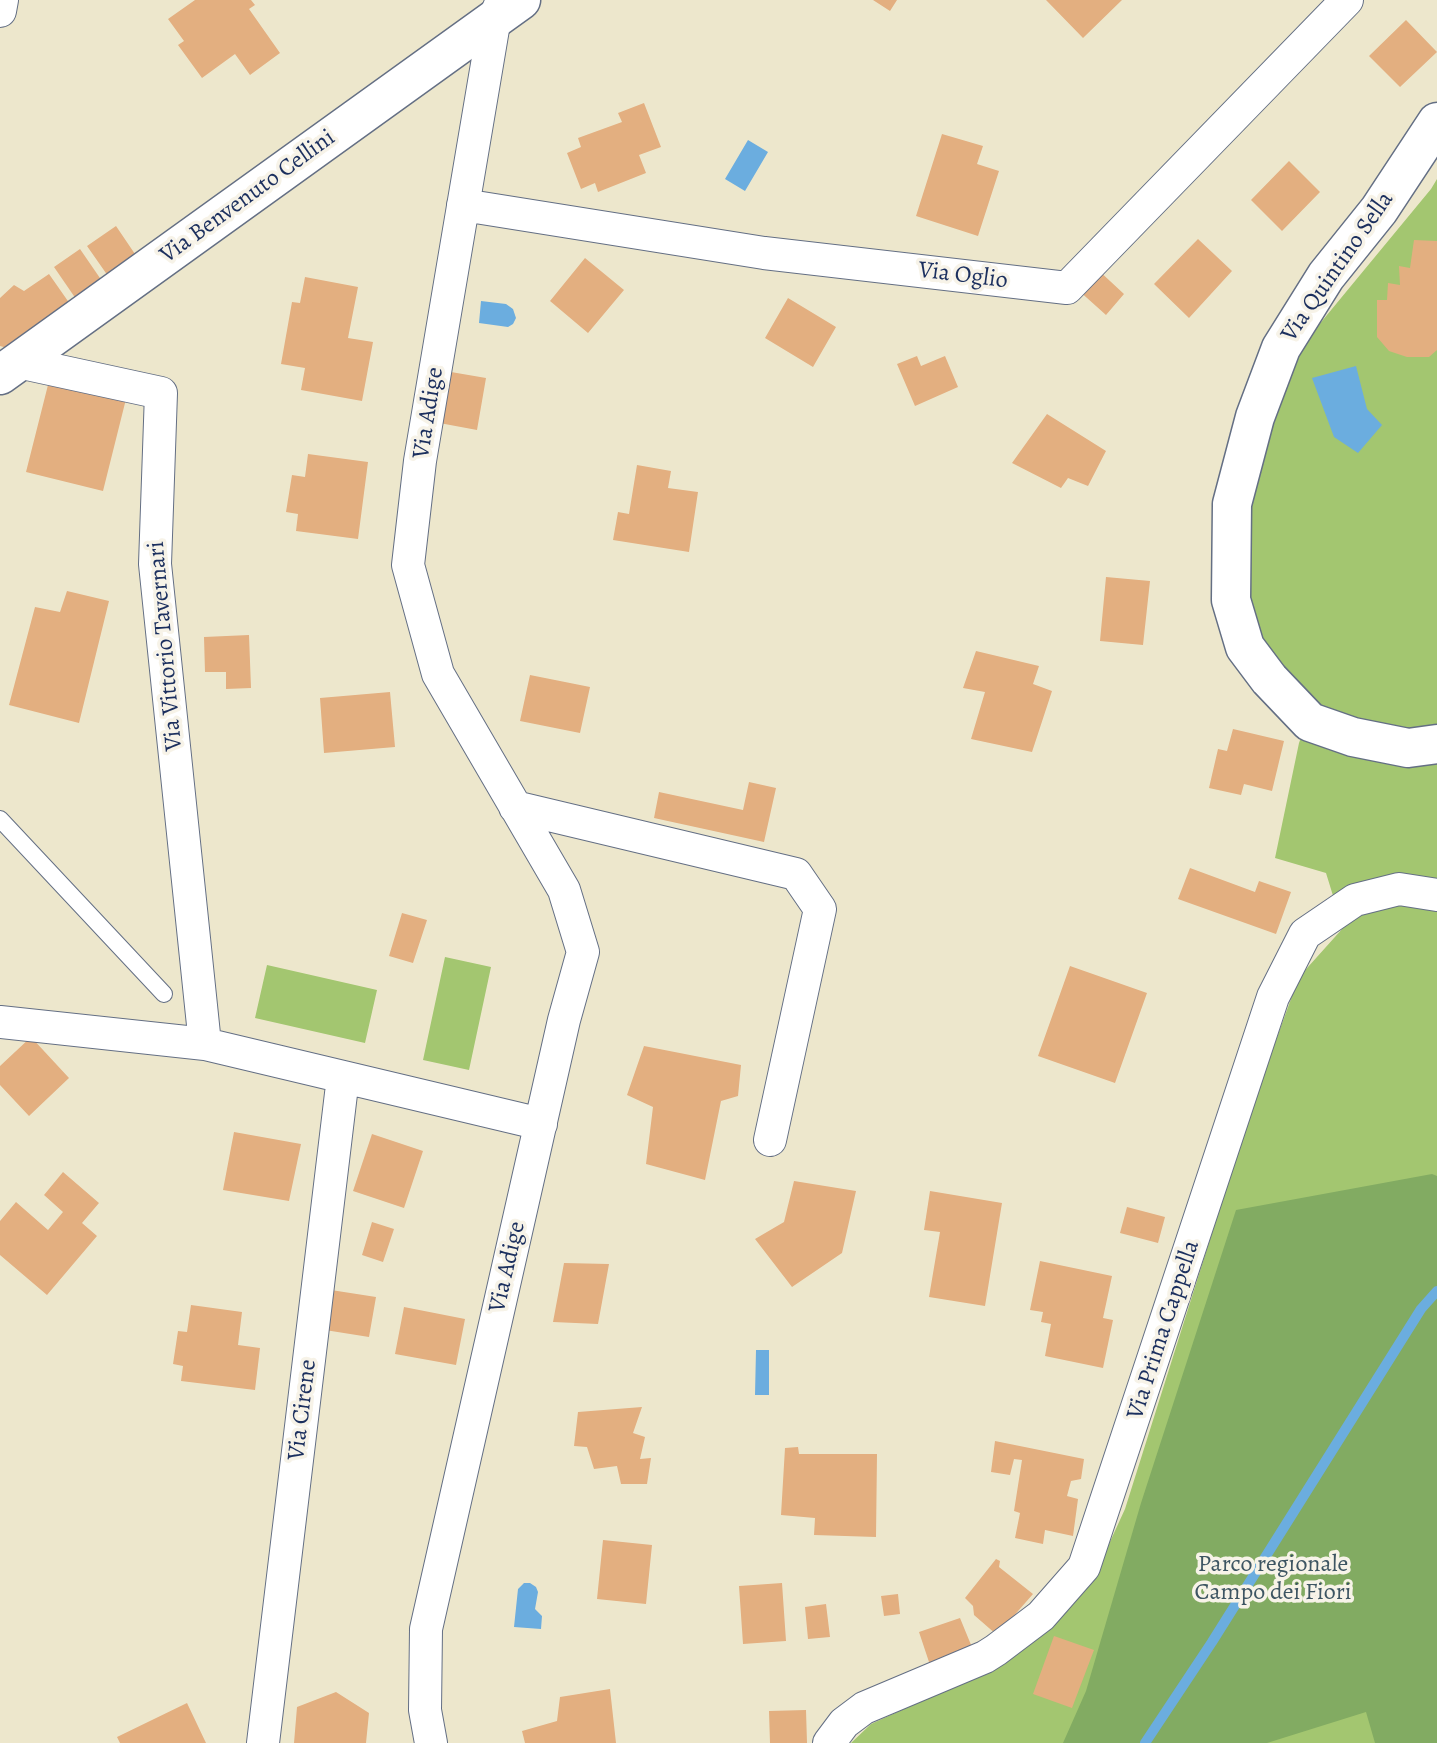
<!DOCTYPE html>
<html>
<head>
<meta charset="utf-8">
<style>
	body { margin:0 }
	canvas { display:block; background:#ede7cc }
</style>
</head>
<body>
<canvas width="1437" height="1743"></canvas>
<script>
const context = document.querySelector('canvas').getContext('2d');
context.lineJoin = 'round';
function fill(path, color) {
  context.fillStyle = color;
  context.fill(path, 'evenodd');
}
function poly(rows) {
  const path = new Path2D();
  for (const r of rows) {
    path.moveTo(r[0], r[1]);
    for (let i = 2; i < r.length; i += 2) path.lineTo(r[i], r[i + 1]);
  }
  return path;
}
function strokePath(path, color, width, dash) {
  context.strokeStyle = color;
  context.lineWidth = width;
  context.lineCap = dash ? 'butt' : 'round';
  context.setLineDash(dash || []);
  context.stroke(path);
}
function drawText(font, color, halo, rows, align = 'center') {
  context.font = font + ' Alegreya,serif';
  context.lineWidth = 7;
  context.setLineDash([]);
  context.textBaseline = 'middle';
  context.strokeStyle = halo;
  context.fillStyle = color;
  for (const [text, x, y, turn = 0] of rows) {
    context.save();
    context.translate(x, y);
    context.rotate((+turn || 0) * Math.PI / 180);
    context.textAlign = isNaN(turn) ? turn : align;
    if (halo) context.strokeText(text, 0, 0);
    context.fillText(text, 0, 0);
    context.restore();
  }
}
const green = poly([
	[1437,179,1437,1743,851,1743,871,1724,981,1674,1103,1557,1125,1509,1253,1103,1299,977,1343,928,1326,873,1275,858,1299,743,1313,704,1265,648,1247,600,1241,539,1273,394,1308,338,1431,189],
	[445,957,491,967,469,1070,423,1060],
	[267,965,377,990,365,1043,255,1018]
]);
const forest = poly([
	[1432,1174,1437,1176,1437,1743,1375,1743,1366,1712,1267,1743,1063,1743,1086,1691,1141,1503,1236,1210]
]);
const water = poly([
	[748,140,768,152,745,191,725,179],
	[481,301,506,304,513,309,516,318,513,324,508,327,479,323],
	[1356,366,1367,409,1382,425,1358,453,1334,437,1312,378],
	[756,1350,769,1350,769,1395,755,1395],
	[524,1583,530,1583,536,1587,538,1592,535,1609,542,1616,541,1629,514,1627,518,1589]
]);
const stream = poly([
	[1145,1743,1212,1642,1421,1309,1437,1291]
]);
const building = poly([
	[195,0,251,0,255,5,249,9,280,53,250,75,235,54,202,78,178,45,184,41,168,19],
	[873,0,897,0,890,11],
	[1046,0,1122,0,1083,38],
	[1406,20,1437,52,1400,87,1369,56],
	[644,103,661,147,639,155,646,173,598,192,595,183,581,189,567,153,581,147,578,138,622,122,618,113],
	[942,134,983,146,977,164,999,171,978,236,916,216],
	[1289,161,1320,192,1282,231,1251,200],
	[116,226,137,257,108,276,87,246],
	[1198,239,1232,271,1189,318,1154,284],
	[1414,240,1437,241,1437,350,1429,357,1407,357,1389,351,1377,337,1377,300,1387,300,1388,283,1400,285,1399,266,1410,268],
	[80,249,102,281,76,299,54,267],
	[585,258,624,290,588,333,550,301],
	[1096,268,1124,294,1106,315,1077,289],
	[49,274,70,304,7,348,0,346,0,298,14,285,24,291],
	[305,277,358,287,348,338,373,342,362,401,301,390,305,368,281,364,292,302,300,303],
	[788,298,836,327,813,367,765,338],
	[917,356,921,366,945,356,958,387,915,406,897,364],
	[451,372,486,378,477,430,434,422],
	[49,381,126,399,103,491,26,472],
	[1047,414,1106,451,1088,486,1068,478,1061,488,1012,463],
	[308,454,368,462,358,539,296,531,298,514,286,512,292,475,305,477],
	[637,465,671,471,668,488,698,492,689,552,613,540,618,512,629,514],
	[1106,577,1150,581,1143,645,1100,641],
	[67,591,109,601,79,723,9,705,35,607,60,612],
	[249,635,251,688,226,689,226,672,205,672,204,637],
	[976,651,1039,666,1033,684,1052,691,1032,752,971,739,985,692,963,688],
	[530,675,590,687,580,733,520,721],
	[390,692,395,747,324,753,320,698],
	[1233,729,1284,741,1272,791,1244,784,1241,795,1209,788,1218,749,1227,751],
	[749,782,776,788,764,842,654,818,659,792,743,810],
	[1190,868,1255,892,1259,881,1291,892,1276,934,1178,899],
	[402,913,427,920,413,963,389,956],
	[1070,966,1147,993,1115,1083,1038,1056],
	[31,1037,69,1078,29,1116,0,1085,0,1066],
	[644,1046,741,1065,738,1096,721,1101,705,1180,646,1164,653,1107,627,1095],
	[234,1132,301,1144,289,1201,223,1190],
	[372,1134,423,1151,404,1208,353,1191],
	[63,1172,99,1203,82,1223,97,1236,47,1295,0,1255,0,1221,16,1202,48,1230,63,1212,44,1195],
	[794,1181,856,1191,842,1253,792,1287,755,1239,784,1222],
	[930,1191,1002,1203,985,1306,929,1297,940,1232,924,1230],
	[1127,1207,1165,1217,1158,1243,1120,1233],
	[372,1222,394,1229,383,1262,362,1255],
	[1040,1261,1112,1276,1103,1318,1113,1320,1103,1368,1045,1356,1051,1324,1041,1322,1043,1312,1030,1310],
	[564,1263,609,1264,598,1324,553,1322],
	[331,1290,376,1297,369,1337,325,1330],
	[191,1305,242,1312,238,1345,260,1348,255,1390,181,1381,183,1366,173,1364,178,1331,187,1332],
	[404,1307,465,1319,456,1365,395,1354],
	[642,1407,633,1433,645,1437,640,1459,651,1458,647,1484,621,1484,617,1466,594,1469,587,1447,574,1446,578,1412],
	[995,1441,1084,1459,1081,1479,1071,1481,1067,1496,1078,1499,1073,1536,1045,1530,1043,1544,1015,1538,1020,1513,1014,1511,1022,1460,1014,1459,1010,1475,991,1472],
	[798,1447,799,1454,877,1454,876,1537,814,1535,815,1518,781,1515,785,1448],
	[603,1540,652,1545,646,1604,597,1599],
	[996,1559,1000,1561,999,1567,1033,1594,997,1635,974,1615,973,1606,965,1598],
	[782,1583,786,1641,743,1644,739,1586],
	[898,1594,900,1614,884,1616,881,1596],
	[826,1604,830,1637,808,1639,805,1607],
	[960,1618,976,1657,934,1677,919,1632],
	[1054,1636,1094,1650,1072,1708,1033,1694],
	[610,1689,616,1743,525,1743,522,1731,557,1721,560,1697],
	[336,1692,369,1713,366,1743,294,1743,297,1707],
	[187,1703,206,1743,120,1743,117,1737],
	[806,1710,807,1743,770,1743,769,1711]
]);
const lane = poly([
	[0,819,164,994]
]);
const street = poly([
	[0,11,2,0],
	[463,205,764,253,1067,288,1347,0],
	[18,362,161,393,155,564,205,1044],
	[515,807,796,874,820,909,770,1140],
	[0,1022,205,1044,541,1124],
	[263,1743,343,1077],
	[431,1743,425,1710,426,1629,564,1020,583,952,564,890,438,674,408,565,420,461,495,17,500,5],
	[829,1743,844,1723,864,1708,985,1657,996,1650,1041,1616,1084,1567,1273,997,1305,934,1355,900,1399,889,1437,895]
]);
const secondary = poly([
	[1437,122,1379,210,1326,276,1281,348,1255,417,1232,504,1231,600,1245,647,1269,679,1310,722,1353,737,1408,748,1437,744],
	[0,375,521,0]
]);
const streetNames = [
	["Via Benvenuto Cellini",248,197,-36],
	["Via Quintino Sella",1338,267,-55],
	["Via Oglio",963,276,7],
	["Via Adige",429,413,-81],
	["Via Vittorio Tavernari",166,646,-95],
	["Via Adige",508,1267,-77],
	["Via Prima Cappella",1164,1330,-72],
	["Via Cirene",303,1410,-83]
];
const parkNames = [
	["Parco regionale",1273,1565],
	["Campo dei Fiori",1273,1593]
];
fill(green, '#a3c670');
fill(forest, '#82ab62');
fill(water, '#6baddf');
strokePath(stream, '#6baddf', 10);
fill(building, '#e3af80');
strokePath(lane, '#646f84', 18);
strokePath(street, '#646f84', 34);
strokePath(secondary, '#646f84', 41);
strokePath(lane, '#fff', 16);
strokePath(street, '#fff', 32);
strokePath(secondary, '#fff', 38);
drawText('24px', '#1b2f5e', '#f7f3e8', streetNames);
drawText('24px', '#3d5562', '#f7f3e8', parkNames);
</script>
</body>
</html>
